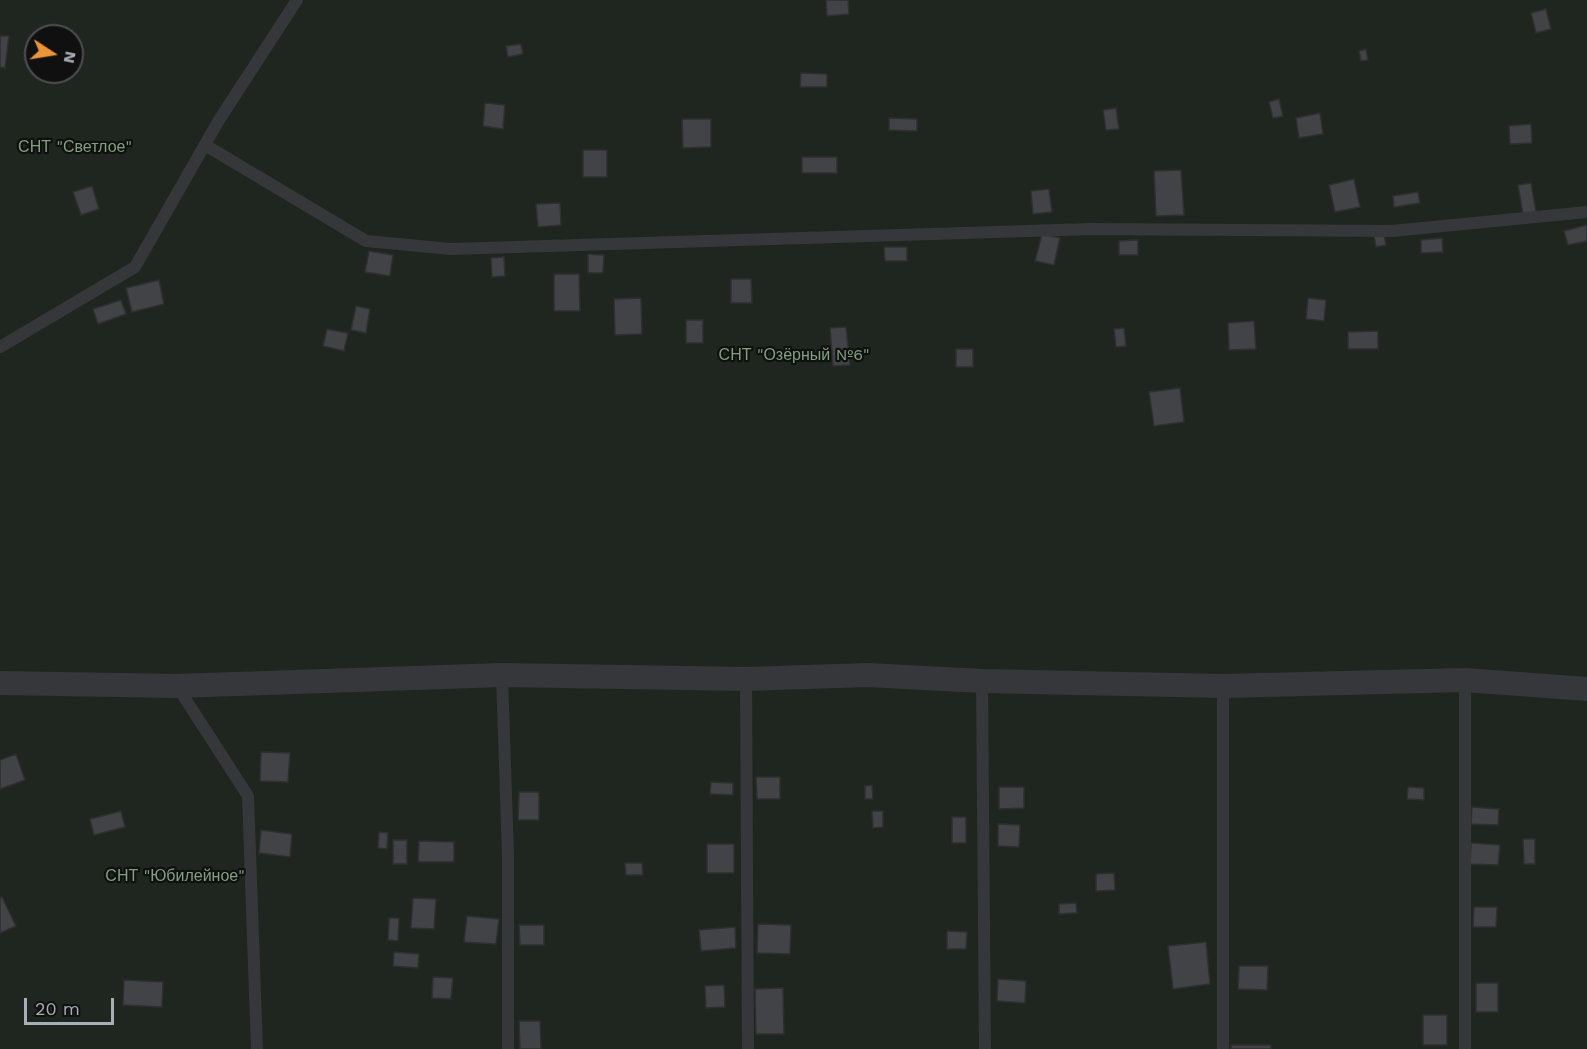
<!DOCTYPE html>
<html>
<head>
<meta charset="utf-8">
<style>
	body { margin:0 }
	#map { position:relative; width:1587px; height:1049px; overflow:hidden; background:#151516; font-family:"Work Sans",sans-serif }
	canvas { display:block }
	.north { position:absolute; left:24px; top:24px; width:60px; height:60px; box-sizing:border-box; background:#101011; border:2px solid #4c4f53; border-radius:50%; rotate:102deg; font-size:16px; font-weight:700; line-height:24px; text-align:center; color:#a7aeb6 }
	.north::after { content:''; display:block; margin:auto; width:21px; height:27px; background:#eb9438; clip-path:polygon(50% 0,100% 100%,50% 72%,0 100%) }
	.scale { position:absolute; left:24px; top:998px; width:90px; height:27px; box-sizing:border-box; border:3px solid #a7aeb6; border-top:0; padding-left:8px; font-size:18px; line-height:21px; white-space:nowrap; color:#a7aeb6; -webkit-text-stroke:4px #101011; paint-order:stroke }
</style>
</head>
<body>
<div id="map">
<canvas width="1587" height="1049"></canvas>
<div class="north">N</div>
<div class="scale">20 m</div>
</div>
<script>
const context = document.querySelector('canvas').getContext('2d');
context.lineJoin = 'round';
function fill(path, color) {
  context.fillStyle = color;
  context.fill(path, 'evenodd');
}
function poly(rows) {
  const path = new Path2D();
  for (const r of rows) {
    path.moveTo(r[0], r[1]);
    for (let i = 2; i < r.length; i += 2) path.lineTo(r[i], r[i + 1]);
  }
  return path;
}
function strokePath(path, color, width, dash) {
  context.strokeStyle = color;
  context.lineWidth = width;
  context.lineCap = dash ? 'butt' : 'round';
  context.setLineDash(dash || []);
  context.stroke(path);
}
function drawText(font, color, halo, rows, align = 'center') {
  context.font = font + ' "Work Sans",sans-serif';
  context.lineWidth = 4.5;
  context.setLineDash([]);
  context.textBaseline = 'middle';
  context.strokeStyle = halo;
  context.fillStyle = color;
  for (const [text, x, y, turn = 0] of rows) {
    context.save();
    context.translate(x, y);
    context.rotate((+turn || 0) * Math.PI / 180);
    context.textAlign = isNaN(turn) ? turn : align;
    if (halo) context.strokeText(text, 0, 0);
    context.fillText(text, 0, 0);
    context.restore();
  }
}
const green = poly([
	[0,0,1587,0,1587,1049,0,1049],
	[36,36,72,36,72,72,36,72]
]);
const building = poly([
	[826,0,848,0,849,14,827,16,826,0],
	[1546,9,1551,29,1536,33,1531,13,1546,9],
	[0,36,9,36,5,68,0,67,0,36],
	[521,44,523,54,508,57,506,46,521,44],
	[1366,49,1368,60,1361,61,1359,51,1366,49],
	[801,73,827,74,827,87,800,87,801,73],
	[1279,99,1283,116,1273,118,1269,102,1279,99],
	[485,103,505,105,503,129,483,126,485,103],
	[1116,108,1119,129,1106,130,1103,110,1116,108],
	[1320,113,1323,134,1299,138,1296,118,1320,113],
	[889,118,917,119,917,131,889,130,889,118],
	[682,119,711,119,711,147,683,148,682,119],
	[1531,124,1532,143,1510,144,1509,126,1531,124],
	[583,150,607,150,607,177,583,177,583,150],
	[802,157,837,157,837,173,802,173,802,157],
	[1181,170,1184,215,1156,216,1154,171,1181,170],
	[1354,179,1360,207,1335,212,1329,185,1354,179],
	[1531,183,1536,212,1523,214,1518,185,1531,183],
	[92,186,99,209,81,215,73,192,92,186],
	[1049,189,1052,212,1033,214,1031,191,1049,189],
	[1418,192,1420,203,1394,207,1393,196,1418,192],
	[560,203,561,225,538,227,536,204,560,203],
	[1587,225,1587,241,1568,245,1564,231,1587,225],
	[1042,234,1060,238,1054,265,1035,261,1042,234],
	[1384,235,1386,245,1376,247,1374,236,1384,235],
	[1442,238,1443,252,1421,253,1421,240,1442,238],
	[1138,240,1138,255,1119,255,1119,241,1138,240],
	[884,247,907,247,907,261,885,261,884,247],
	[369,251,393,255,390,276,365,272,369,251],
	[588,254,604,255,603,273,588,273,588,254],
	[504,257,505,276,492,277,491,258,504,257],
	[554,274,579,274,580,311,554,311,554,274],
	[731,279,751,279,752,303,731,303,731,279],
	[159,280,164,304,132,312,126,288,159,280],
	[641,298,642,334,615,335,614,299,641,298],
	[1308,298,1326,300,1324,321,1306,319,1308,298],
	[121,300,126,314,98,324,93,309,121,300],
	[356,306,370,309,366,333,351,330,356,306],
	[686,320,703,320,703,343,686,343,686,320],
	[1254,321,1256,349,1229,350,1228,323,1254,321],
	[846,327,850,365,833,366,830,328,846,327],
	[1124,328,1126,346,1116,347,1114,329,1124,328],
	[327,329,348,333,344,351,323,346,327,329],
	[1378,331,1378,349,1348,349,1348,332,1378,331],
	[956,349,973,349,973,367,956,367,956,349],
	[1180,388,1184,422,1154,426,1149,392,1180,388],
	[261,752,290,753,288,782,260,781,261,752],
	[16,754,25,780,0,789,0,760,16,754],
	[756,777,780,777,780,799,757,799,756,777],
	[711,782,733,783,733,795,710,794,711,782],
	[872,785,873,799,865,799,865,786,872,785],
	[999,787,1024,787,1024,808,999,809,999,787],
	[1408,787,1424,788,1424,800,1407,799,1408,787],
	[519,792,539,792,539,820,518,820,519,792],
	[1472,807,1499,809,1498,825,1471,824,1472,807],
	[121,811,125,827,94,835,90,819,121,811],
	[872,811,883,811,883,827,873,828,872,811],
	[952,817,966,817,966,843,952,843,952,817],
	[998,824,1020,825,1019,847,998,846,998,824],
	[261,830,292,834,290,857,259,853,261,830],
	[379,832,388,833,387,849,378,848,379,832],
	[1523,839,1535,839,1535,864,1524,864,1523,839],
	[393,840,407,840,407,864,393,864,393,840],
	[419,841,454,842,454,862,418,862,419,841],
	[1471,843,1500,845,1498,865,1470,864,1471,843],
	[707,844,734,844,734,873,707,873,707,844],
	[625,863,642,863,643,875,626,875,625,863],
	[1114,873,1115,890,1096,891,1096,874,1114,873],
	[2,897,16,926,0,933,0,898,2,897],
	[413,898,436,899,434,929,411,928,413,898],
	[1076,903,1077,913,1059,914,1059,904,1076,903],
	[1474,907,1497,907,1496,927,1473,927,1474,907],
	[467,916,499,919,496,944,464,942,467,916],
	[389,918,399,918,398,941,388,940,389,918],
	[758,924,791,925,790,954,757,953,758,924],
	[519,925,544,925,544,945,520,945,519,925],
	[735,927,736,948,701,951,699,930,735,927],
	[947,931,967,932,966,949,947,949,947,931],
	[1206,942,1210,984,1173,989,1168,946,1206,942],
	[394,952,419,954,418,968,393,966,394,952],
	[1239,966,1268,966,1267,990,1238,989,1239,966],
	[433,977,453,978,451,999,432,998,433,977],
	[998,979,1026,981,1025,1003,997,1001,998,979],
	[124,980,163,982,162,1007,123,1005,124,980],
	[1476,983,1498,983,1498,1012,1476,1012,1476,983],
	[724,985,725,1007,706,1008,705,986,724,985],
	[783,988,784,1034,756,1034,755,989,783,988],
	[1423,1015,1447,1015,1447,1045,1423,1045,1423,1015],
	[519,1021,540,1021,541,1049,520,1049,519,1021],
	[1231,1045,1271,1045,1271,1049,1231,1049,1231,1045]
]);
const service = poly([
	[205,145,366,241,451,249,1091,229,1392,231,1587,212],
	[0,347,135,267,219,120,297,0],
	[502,675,508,855,508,1049],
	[746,679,748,1049],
	[982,681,985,1049],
	[177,686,248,796,257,1049],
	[1223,686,1223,1049],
	[1465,1049,1465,680]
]);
const minor = poly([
	[0,683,177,686,502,675,746,679,868,675,982,681,1223,686,1465,680,1587,689]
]);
const parkNames = [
	["СНТ \"Светлое\"",75,147],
	["СНТ \"Озёрный №6\"",794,355],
	["СНТ \"Юбилейное\"",175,876]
];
fill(green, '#1f261f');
fill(building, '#414346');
strokePath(building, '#2f2f32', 1.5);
strokePath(service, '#36373b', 12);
strokePath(minor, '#36373b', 24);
drawText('16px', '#81a07e', '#101011', parkNames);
</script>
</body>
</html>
